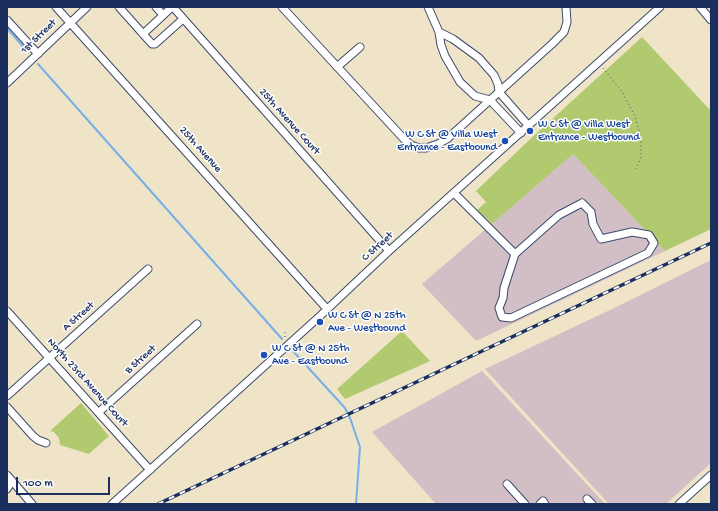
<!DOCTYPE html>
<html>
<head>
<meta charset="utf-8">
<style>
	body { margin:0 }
	#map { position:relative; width:718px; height:511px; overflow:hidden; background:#efe4c7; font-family:"Gochi Hand",sans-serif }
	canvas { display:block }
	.frame { position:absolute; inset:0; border:8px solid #1b2f5e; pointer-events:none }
	.scale { position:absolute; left:16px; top:477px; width:94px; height:18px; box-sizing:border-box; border:2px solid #1b2f5e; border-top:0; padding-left:5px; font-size:12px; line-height:14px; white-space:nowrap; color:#1b2f5e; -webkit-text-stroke:3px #fff; paint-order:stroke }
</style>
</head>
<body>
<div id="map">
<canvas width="718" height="511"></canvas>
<div class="frame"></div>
<div class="scale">100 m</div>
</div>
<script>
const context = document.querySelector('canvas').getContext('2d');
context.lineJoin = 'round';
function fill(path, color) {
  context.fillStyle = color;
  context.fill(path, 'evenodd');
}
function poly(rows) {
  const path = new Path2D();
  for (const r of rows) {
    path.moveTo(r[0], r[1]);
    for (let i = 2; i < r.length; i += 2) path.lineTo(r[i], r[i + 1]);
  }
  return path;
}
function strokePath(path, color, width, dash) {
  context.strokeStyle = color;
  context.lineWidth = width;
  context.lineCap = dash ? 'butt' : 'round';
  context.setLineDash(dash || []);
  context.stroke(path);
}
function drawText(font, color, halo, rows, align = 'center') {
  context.font = font + ' "Gochi Hand",sans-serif';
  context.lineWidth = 3;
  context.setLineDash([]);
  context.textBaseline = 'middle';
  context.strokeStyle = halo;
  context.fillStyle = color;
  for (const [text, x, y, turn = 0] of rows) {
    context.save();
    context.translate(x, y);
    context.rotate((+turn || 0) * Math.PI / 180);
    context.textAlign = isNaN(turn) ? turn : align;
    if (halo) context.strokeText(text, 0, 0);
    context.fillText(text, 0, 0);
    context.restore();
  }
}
const industrial = poly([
	[573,154,665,251,476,341,422,284],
	[711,260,711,463,666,504,609,504,485,369,610,310],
	[482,371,605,504,436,504,372,432]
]);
const green = poly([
	[642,37,711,111,711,229,665,251,573,154,492,224,477,210,486,202,476,191,525,144],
	[402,331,430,361,345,399,337,389],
	[81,403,109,436,89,454,60,445,59,438,54,432,50,431]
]);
const stream = poly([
	[7,28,26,50],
	[38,64,282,339],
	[293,351,345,408,350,418,360,447,356,504]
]);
const path = poly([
	[603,68,622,92,634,114,641,137,641,157,636,169],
	[285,332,285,338]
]);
const minor = poly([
	[56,7,327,309],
	[119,7,152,44,155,44,183,19],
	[156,7,163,15],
	[173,7,389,251],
	[282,7,404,139,411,145,419,148,426,148,438,144,447,139,552,44,564,32,567,22,566,7],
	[428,7,439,32,441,45,445,56,460,82,475,96,490,100,521,133],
	[700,7,711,20],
	[7,20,38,54],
	[439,32,453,39,479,58,486,66,494,75,498,84,499,92,528,125],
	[143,34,172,7],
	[337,67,360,47],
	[7,83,87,7],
	[454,193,515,254],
	[582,203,591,212,593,224,601,239,632,232,649,235,654,243,648,253,511,318,502,317,499,308,503,298,504,288,515,254,559,215,582,203],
	[7,311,150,470],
	[7,396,148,269],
	[7,407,33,436,38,440,46,443],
	[99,412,197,324],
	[7,475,32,504],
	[507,484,525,504],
	[7,489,12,481],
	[587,499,592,504],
	[112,504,320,316,389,251,660,7],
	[540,504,543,501,545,504],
	[679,504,711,475]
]);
const rail = poly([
	[158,504,711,243]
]);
const markers = [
	[530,131,4,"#1a4fb4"],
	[505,141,4,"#1a4fb4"],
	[320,322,4,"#1a4fb4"],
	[264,355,4,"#1a4fb4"]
];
const streetNames = [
	["1st Street",39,37,-44],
	["25th Avenue Court",289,122,48],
	["25th Avenue",200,150,48],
	["C Street",378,247,-42],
	["A Street",79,317,-42],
	["B Street",141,360,-42],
	["North 23rd Avenue Court",87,383,48]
];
const transitNames = [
	["W C St @ Villa West",538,125],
	["Entrance - Westbound",538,138],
	["W C St @ Villa West",497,135,"right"],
	["Entrance - Eastbound",497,148,"right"],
	["W C St @ N 25th",328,316],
	["Ave - Westbound",328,329],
	["W C St @ N 25th",272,349],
	["Ave - Eastbound",272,362]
];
fill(industrial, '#d2bec5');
fill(green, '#b2ca6f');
strokePath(stream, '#77afe7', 2);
strokePath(minor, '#3b4a6e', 9);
strokePath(path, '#3b4a6e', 1, [1, 3]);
strokePath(minor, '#fff', 7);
strokePath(rail, '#1b2f5e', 3.5);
strokePath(rail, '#fff', 2, [6]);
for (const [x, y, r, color] of markers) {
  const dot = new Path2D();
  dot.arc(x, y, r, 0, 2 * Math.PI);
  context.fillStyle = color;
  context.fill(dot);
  strokePath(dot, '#fff', 1.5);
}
drawText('11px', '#1b2f5e', '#fff', streetNames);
drawText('11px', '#164399', '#fff', transitNames, 'left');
</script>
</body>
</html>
